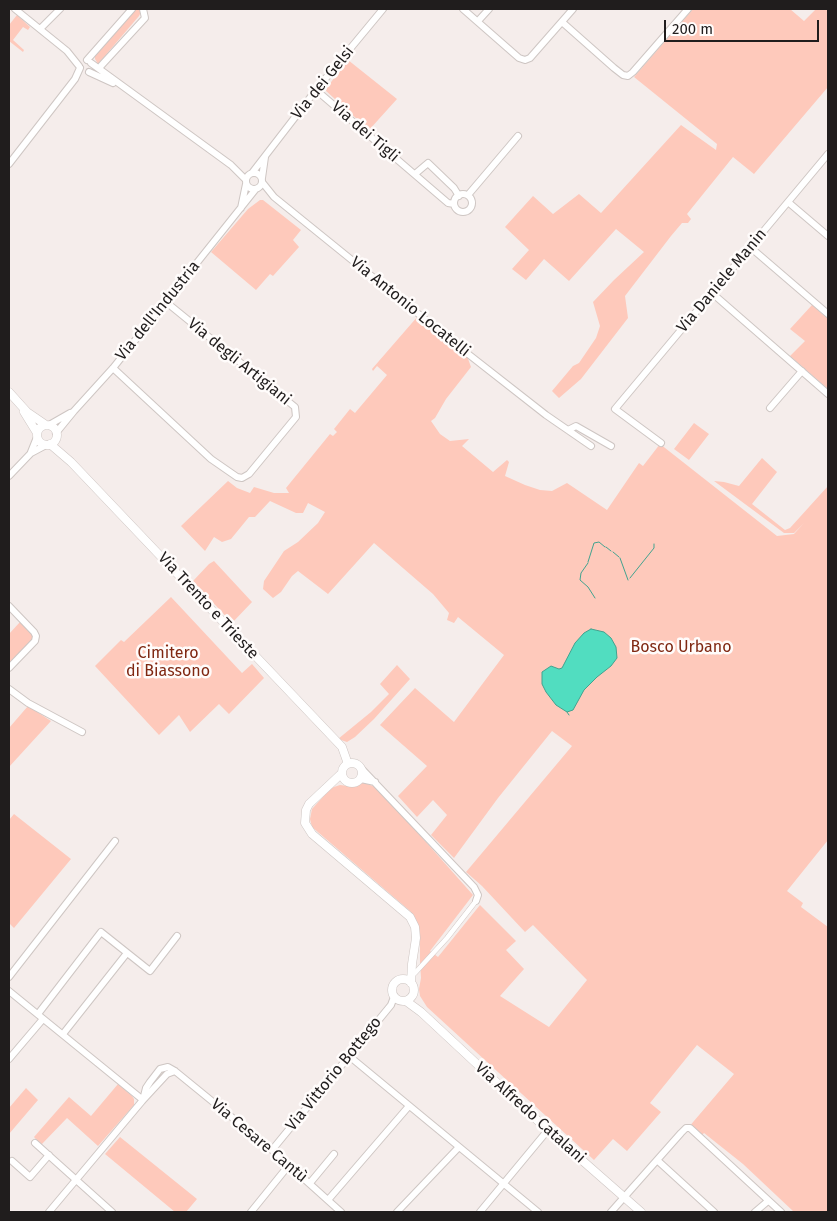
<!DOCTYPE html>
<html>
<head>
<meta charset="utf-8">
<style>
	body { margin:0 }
	#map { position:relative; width:837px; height:1221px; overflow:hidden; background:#f5edeb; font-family:"Fira Sans",sans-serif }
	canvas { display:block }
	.frame { position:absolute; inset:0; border:10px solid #201d1d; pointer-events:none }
	.scale { position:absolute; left:664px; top:20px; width:155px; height:22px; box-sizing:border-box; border:2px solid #201d1d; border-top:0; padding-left:6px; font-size:15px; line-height:18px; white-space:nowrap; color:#201d1d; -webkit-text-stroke:4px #fffcfb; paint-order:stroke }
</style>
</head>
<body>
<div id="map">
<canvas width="837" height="1221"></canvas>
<div class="frame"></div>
<div class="scale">200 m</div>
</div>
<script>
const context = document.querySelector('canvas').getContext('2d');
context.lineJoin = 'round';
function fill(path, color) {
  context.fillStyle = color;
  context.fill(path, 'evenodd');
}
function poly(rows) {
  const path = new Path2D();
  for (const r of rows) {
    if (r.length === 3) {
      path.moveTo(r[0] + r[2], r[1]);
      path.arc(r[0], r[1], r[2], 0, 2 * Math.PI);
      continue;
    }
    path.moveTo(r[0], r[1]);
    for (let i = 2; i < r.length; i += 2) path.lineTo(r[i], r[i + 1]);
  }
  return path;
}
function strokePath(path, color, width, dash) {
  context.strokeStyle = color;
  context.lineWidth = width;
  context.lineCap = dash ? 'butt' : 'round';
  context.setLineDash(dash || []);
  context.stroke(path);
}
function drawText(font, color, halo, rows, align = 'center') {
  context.font = font + ' "Fira Sans",sans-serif';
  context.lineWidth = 5;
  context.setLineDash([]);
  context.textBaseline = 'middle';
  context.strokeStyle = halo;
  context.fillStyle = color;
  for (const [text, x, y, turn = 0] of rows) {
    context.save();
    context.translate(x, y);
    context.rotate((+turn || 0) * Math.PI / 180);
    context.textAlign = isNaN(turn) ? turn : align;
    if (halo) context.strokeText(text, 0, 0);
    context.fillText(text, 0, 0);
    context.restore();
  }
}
const green = poly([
	[136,9,139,9,141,12,139,16,98,64,95,59,95,56],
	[693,9,790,9,804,21,816,9,828,9,828,87,754,174,733,157,687,214,691,219,688,223,682,223,671,236,625,296,628,318,581,379,559,398,552,391,573,366,579,363,596,338,600,326,593,302,614,280,644,252,616,229,569,281,544,259,526,280,512,269,529,250,505,227,533,196,553,214,579,194,601,213,681,125,716,150,717,144,634,77],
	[17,15,30,27,28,30,23,27,13,40,24,50,23,52,9,41,9,25],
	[348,60,397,99,369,130,325,90],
	[260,200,263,200,301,230,293,240,299,247,273,276,270,274,256,290,211,252,248,209],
	[812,305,828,319,828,389,790,356,805,341,790,329],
	[418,316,467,356,471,367,446,399,435,418,431,421,440,434,450,441,469,439,462,446,493,472,507,460,509,462,505,476,525,485,540,490,552,491,567,483,607,510,639,463,643,466,660,444,777,536,794,534,804,523,794,533,784,533,714,481,724,482,739,486,762,458,777,472,752,504,785,530,790,528,828,486,828,840,787,891,803,903,801,907,828,927,828,1212,794,1212,743,1164,704,1133,699,1138,688,1128,734,1074,697,1045,650,1103,661,1112,627,1151,613,1139,594,1160,427,1007,420,996,419,989,421,978,420,963,420,933,415,919,410,911,312,827,310,819,312,809,331,788,340,785,356,787,364,782,379,789,473,895,430,951,438,957,480,905,516,941,506,950,524,969,500,996,549,1027,587,980,533,925,525,932,482,886,466,872,572,746,552,731,498,798,454,858,431,835,447,815,433,800,417,817,398,796,427,766,380,725,415,688,454,722,504,655,458,617,454,623,447,620,449,613,433,594,374,543,328,594,298,571,292,576,281,592,273,598,263,589,264,581,284,551,298,542,318,523,325,512,308,503,303,513,296,513,270,501,255,517,249,517,231,539,222,542,214,537,205,551,181,526,228,481,237,488,250,493,254,487,274,493,289,493,286,488,330,434,333,436,337,432,334,429,350,409,355,413,387,375,377,366,373,371,372,369],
	[694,423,709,434,689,460,674,449],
	[214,561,252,602,232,623,193,581,209,564],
	[171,597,242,673,252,664,264,678,229,714,219,704,190,732,179,715,159,735,95,666,121,640,124,642],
	[20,622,33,635,33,639,11,662,9,659,9,634],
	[397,665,410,679,374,719,355,737,347,742,338,739,371,712,389,694,380,684],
	[28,706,51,721,9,767,9,728],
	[14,814,71,859,14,928,9,923,9,820],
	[118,1084,132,1096,134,1099,134,1105,98,1146,67,1118,41,1145,34,1137,69,1097,91,1116],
	[26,1088,38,1100,9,1134,9,1108],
	[120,1137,197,1199,186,1212,175,1212,105,1154]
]);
const water = poly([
	[591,629,604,632,611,638,616,647,617,658,611,666,597,677,584,690,573,710,567,712,556,705,546,692,542,684,542,672,551,666,559,669,562,668,575,643,584,633,591,629]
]);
const stream = poly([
	[606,547,611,551],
	[613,552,619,557],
	[620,558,628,580],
	[588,562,594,543,599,542,605,547],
	[588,563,581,573,580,580,588,587,595,598],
	[630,578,654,548,654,544],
	[567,712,569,715]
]);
const pedestrian = poly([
	[415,973,447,938,476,901]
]);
const minor = poly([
	[15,9,67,51,79,66],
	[463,9,519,58,525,60,530,58,573,9],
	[478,21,489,9],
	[562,22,614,68,623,75,628,76,633,72,688,9],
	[40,29,60,9],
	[87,60,132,9],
	[91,63,231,165,246,180],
	[99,68,145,18,143,9],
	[89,72,113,83],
	[316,90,448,203,454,204],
	[9,164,75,79,80,68],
	[254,181,8],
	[252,173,316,90,383,9],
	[415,174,428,163,454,188,459,196],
	[262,178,265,157],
	[262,182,274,197,463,350,546,415,591,446],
	[463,203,9],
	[468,195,518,136],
	[788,202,828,236],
	[241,208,246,184],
	[750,247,828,314],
	[712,293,828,394],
	[113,368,211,459,237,477,242,478,249,474,296,417,295,407,166,302],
	[770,408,802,371],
	[49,425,70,413],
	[568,430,576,426,611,446],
	[56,433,74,411,113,368,255,190],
	[661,443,615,409,828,154],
	[31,452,37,437],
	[9,476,31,453,46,445],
	[9,606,34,632,36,636,35,641,9,668],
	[9,689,28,703,82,732],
	[360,767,474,887,478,895,476,901],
	[361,779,375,782],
	[9,977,115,841],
	[9,991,143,1100],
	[38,1014,101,932,150,971,177,936],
	[63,1034,127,953],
	[349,1056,538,1212],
	[9,1059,43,1019],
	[143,1100,146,1088,150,1082,160,1069,168,1067,175,1071,272,1150,341,1212],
	[35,1143,112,1212],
	[272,1150,391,1005,394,997],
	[657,1160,714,1212],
	[12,1161,30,1177,49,1155],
	[310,1183,334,1154],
	[328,1200,409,1106],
	[49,1212,143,1100,167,1074,175,1071],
	[251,1212,289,1165],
	[397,1212,459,1147],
	[480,1212,548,1130],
	[611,1212,681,1133,686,1128,690,1128,781,1212],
	[755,1212,768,1201]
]);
const tertiary = poly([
	[9,392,27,412,46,425],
	[24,412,37,433],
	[47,435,10],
	[50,444,71,462,342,747,348,764],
	[352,773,10],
	[342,773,309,804,306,810,305,823,312,834,410,917,415,927,416,938,412,964,411,983],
	[403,990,11],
	[406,1001,421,1012,551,1133,641,1212]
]);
const streetNames = [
	["Via dei Gelsi",323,83,-51],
	["Via dei Tigli",365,132,41],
	["Via Daniele Manin",722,281,-50],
	["Via Antonio Locatelli",410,307,39],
	["Via dell'Industria",158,311,-51],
	["Via degli Artigiani",239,362,39],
	["Via Trento e Trieste",208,606,47],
	["Via Vittorio Bottego",334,1074,-51],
	["Via Alfredo Catalani",530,1113,42],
	["Via Cesare Cantù",259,1141,40]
];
const parkNames = [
	["Bosco Urbano",681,648],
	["Cimitero",168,654],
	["di Biassono",168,672]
];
fill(green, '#fec9bb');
fill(water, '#51ddc0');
strokePath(water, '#42a38f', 1);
strokePath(stream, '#42a38f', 1);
strokePath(pedestrian, '#cec6c3', 5.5);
strokePath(minor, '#cec6c3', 8);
strokePath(tertiary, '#cec6c3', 9);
strokePath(pedestrian, '#fff', 4.5);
strokePath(minor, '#fff', 6);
strokePath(tertiary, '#fff', 8);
drawText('16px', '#201d1d', '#fffcfb', streetNames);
drawText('16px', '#7f2711', '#fffcfb', parkNames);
</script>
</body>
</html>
